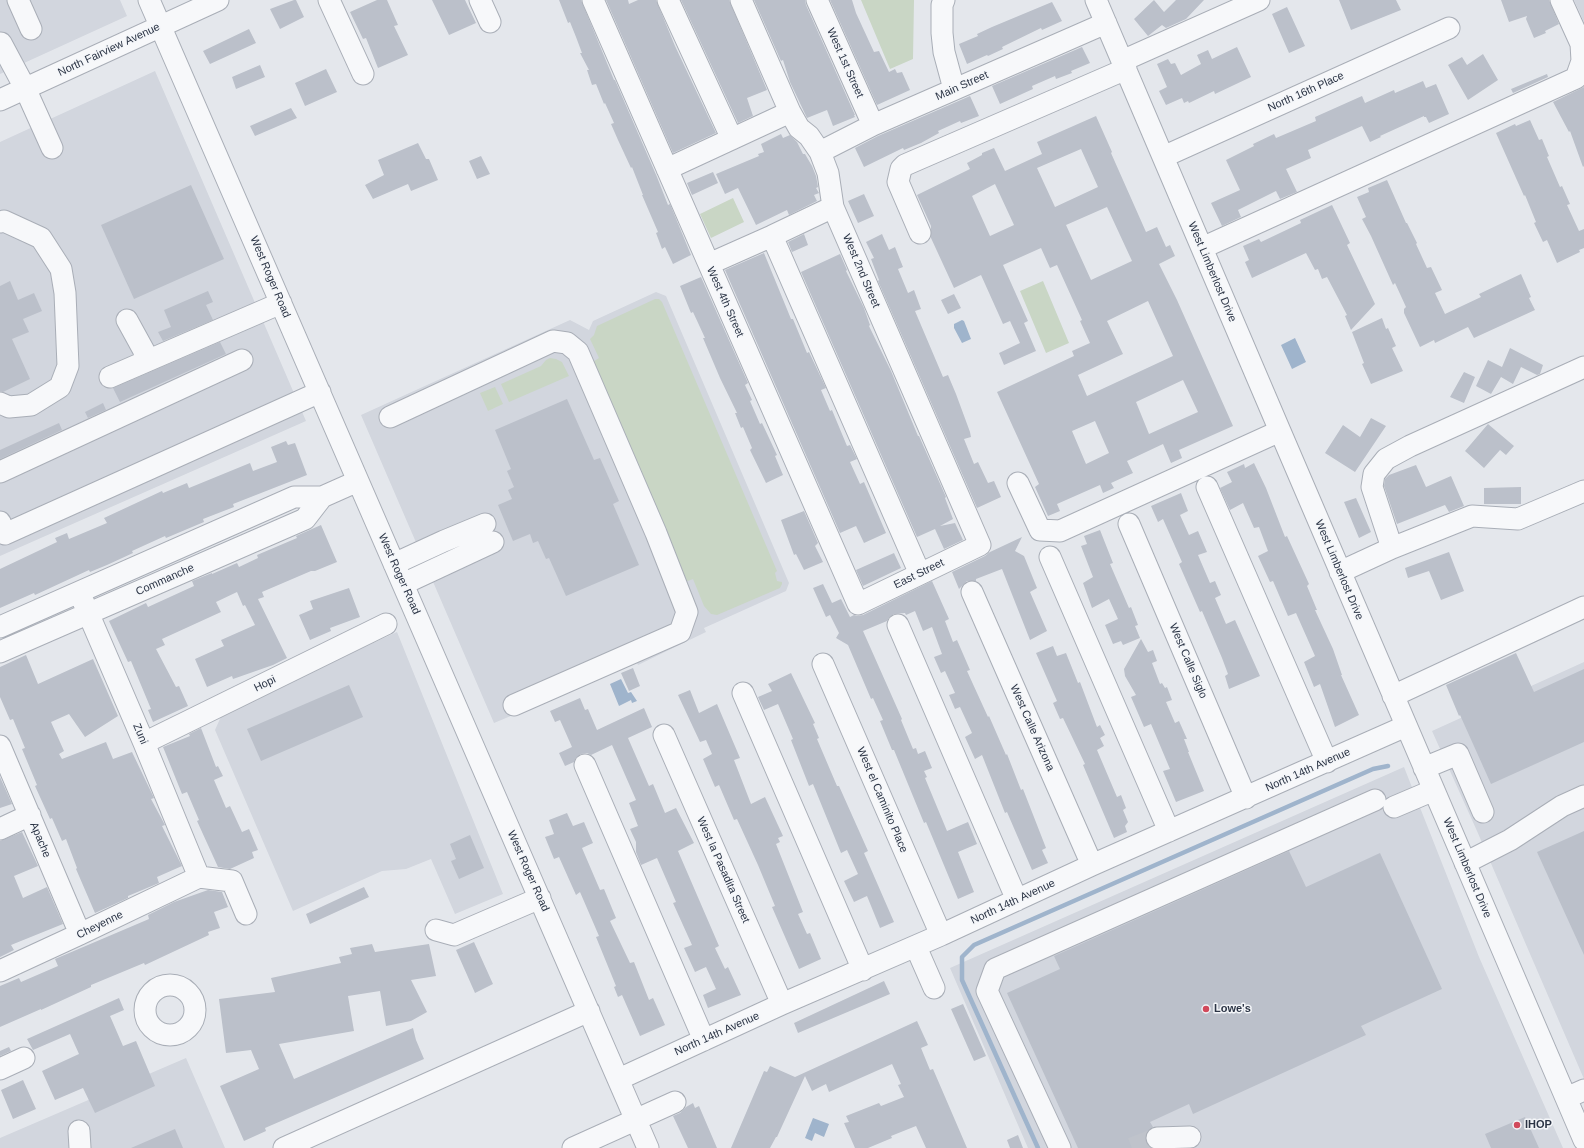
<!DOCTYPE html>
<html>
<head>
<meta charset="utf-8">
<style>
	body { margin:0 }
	canvas { display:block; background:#e4e7ec }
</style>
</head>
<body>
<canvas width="1584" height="1148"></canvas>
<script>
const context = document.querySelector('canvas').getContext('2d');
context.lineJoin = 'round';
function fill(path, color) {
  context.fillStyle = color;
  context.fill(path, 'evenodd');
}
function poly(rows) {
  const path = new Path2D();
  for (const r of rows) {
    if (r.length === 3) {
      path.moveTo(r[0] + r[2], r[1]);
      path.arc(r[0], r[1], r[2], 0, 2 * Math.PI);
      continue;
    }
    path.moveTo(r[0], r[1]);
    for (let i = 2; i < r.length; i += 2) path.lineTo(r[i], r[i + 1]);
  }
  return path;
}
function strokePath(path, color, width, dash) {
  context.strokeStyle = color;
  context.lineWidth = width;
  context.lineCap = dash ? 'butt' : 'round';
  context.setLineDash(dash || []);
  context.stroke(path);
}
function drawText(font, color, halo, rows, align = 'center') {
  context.font = font + ' Arial,sans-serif';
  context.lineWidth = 3;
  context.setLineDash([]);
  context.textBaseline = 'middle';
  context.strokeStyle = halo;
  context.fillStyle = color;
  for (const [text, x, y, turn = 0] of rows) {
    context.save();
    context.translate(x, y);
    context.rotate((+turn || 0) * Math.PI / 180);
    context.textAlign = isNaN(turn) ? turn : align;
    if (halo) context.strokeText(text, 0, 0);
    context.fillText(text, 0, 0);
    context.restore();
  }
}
const built = poly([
	[0,0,120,0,127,16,0,74],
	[1575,0,1584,0,1584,22,1574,0],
	[155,71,306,421,0,556,0,142],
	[656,292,666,296,789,583,786,591,704,628,706,632,638,665,637,663,494,723,361,415,570,320,589,330,593,321],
	[397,632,503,894,455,914,431,859,406,869,382,871,293,911,215,730,223,712],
	[1584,662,1584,1079,1477,831,1432,731],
	[1404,767,1479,957,1563,1148,1028,1148,950,968],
	[186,1058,225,1148,0,1148,0,1138]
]);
const green = poly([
	[861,0,914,0,913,59,890,69],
	[733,198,744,222,711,238,700,214],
	[1043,281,1069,343,1046,353,1020,291],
	[655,299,659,299,662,302,777,571,775,573,777,581,782,582,782,584,780,588,717,615,711,614,704,606,693,579,685,582,591,363,599,358,590,339,594,335,597,326],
	[550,358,556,359,562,362,569,376,509,402,501,384,541,366,546,360],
	[495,387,503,404,488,411,480,393]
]);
const water = poly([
	[962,320,964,321,971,339,962,343,954,328,954,324],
	[1295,338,1306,362,1292,369,1281,345],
	[621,679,628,693,631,692,637,701,632,703,631,700,619,706,610,684],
	[813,1118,829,1124,824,1137,815,1133,812,1141,805,1138]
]);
const stream = poly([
	[1038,1148,962,980,962,957,974,945,1373,769,1388,766]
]);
const building = poly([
	[294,0,296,0,304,17,280,29,270,9],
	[377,0,387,0,398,25,394,26,408,55,378,68,366,38,363,39,350,12],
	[432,0,465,0,476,23,449,35],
	[559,0,581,0,614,80,615,80,657,177,668,205,670,204,691,255,673,264,665,247,662,249,656,233,658,232,642,195,643,195,632,167,631,168,618,140,611,124,614,123,605,103,604,104,596,84,592,85,587,70,589,70,580,53,582,53,576,37,570,22,568,23],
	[606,0,628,0,629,4,638,0,656,0,675,46,716,133,673,153],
	[681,0,729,0,767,90,747,98,753,116,738,123],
	[754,0,805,0,806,5,855,115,854,115,855,117,833,126,827,110,807,118,790,82,783,60,781,61],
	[830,0,852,0,856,13,874,52,879,51,889,72,895,69,897,73,902,72,910,90,877,105],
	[1154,0,1164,12,1176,0,1204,0,1186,19,1166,28,1162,25,1148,36,1134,19],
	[1339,0,1396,0,1401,10,1351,30],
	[1501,0,1549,0,1559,24,1545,31,1546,33,1534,38,1526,19,1527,16,1509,22],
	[1052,2,1062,21,1042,30,1041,28,1002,47,1003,49,988,56,987,55,967,64,959,44,978,36,977,34,992,27],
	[1287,7,1305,46,1289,53,1272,14],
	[249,29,256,43,210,64,203,51],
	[1082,47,1090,63,1071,71,1072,73,1056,79,1055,76,1032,86,1033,89,1000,104,992,86],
	[1237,47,1251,77,1215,94,1214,91,1189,103,1188,101,1184,103,1182,98,1166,105,1159,91,1167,87,1157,64,1168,59,1171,64,1175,63,1181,75,1201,64,1197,55,1208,50,1212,59],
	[1483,54,1498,80,1468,100,1448,65,1462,57,1467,65],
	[260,65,265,77,236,89,232,77],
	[326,69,337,92,305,106,295,83],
	[1547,74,1548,77,1513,93,1511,89],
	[1423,81,1426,88,1436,84,1449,114,1429,123,1426,117,1424,117,1424,116,1380,136,1381,137,1370,142,1362,126,1308,150,1311,158,1286,169,1297,192,1280,199,1276,191,1238,210,1241,217,1222,226,1211,203,1240,190,1226,160,1254,146,1253,144,1274,134,1276,138,1316,121,1315,117,1362,96,1365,103,1394,90,1395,93],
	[1584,87,1584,166,1583,167,1570,131,1569,132,1553,102],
	[970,96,979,116,961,123,960,121,938,131,939,133,921,143,904,150,903,148,864,167,855,148,878,136],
	[291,108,297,118,255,136,250,126],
	[1096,116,1112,152,1111,153,1146,232,1157,227,1166,247,1170,245,1175,256,1159,264,1177,300,1233,426,1179,450,1182,458,1171,463,1163,444,1127,461,1133,473,1111,483,1114,488,1103,493,1100,485,1057,504,1060,511,1048,516,1035,487,1039,484,997,392,1074,356,1072,351,1090,343,1080,321,1082,320,1057,265,1050,268,1041,248,1003,265,1028,321,1024,323,1036,351,1004,365,999,353,1020,343,1010,321,1003,324,981,275,954,288,931,238,931,226,917,195,970,169,967,163,982,155,982,153,994,148,1005,171,1042,154,1037,142],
	[1081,149,1098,187,1055,207,1037,168],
	[995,184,1014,225,990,236,972,196],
	[1107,207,1132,261,1091,280,1066,225],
	[1148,301,1173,356,1087,396,1078,375,1123,354,1107,321],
	[1183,380,1198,412,1149,434,1136,402],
	[1095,421,1109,453,1086,464,1072,431],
	[1530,120,1539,140,1542,139,1549,156,1547,157,1560,187,1562,186,1570,204,1567,205,1579,231,1584,229,1584,248,1579,250,1580,252,1557,263,1547,240,1543,242,1534,223,1536,222,1525,195,1524,196,1496,133,1515,124,1516,126],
	[781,134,783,138,790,135,797,142,803,154,805,154,812,166,816,176,818,187,816,188,819,193,814,195,817,201,789,215,787,210,756,225,738,188,725,194,716,174,759,156,758,154,764,152,761,144],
	[418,143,426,159,429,159,438,180,411,191,408,184,373,199,365,185,384,175,378,160],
	[481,156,490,174,477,179,469,161],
	[713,172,718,183,692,195,687,183],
	[1387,180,1406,223,1407,223,1417,243,1416,244,1427,268,1431,267,1442,290,1435,293,1445,314,1481,297,1479,294,1521,274,1531,297,1529,298,1535,310,1474,338,1468,327,1435,343,1434,340,1420,347,1404,313,1404,309,1406,307,1395,283,1393,285,1371,236,1362,219,1366,217,1357,197,1369,192,1368,188],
	[191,185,224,259,134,299,101,225],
	[864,194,874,216,858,223,848,201],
	[1332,205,1350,243,1347,245,1375,304,1351,330,1345,316,1347,315,1327,277,1322,279,1318,269,1315,270,1306,253,1252,278,1245,262,1249,260,1243,246,1259,239,1261,242,1301,223,1300,220],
	[804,234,808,245,792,252,788,242],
	[882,234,889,250,895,247,903,267,898,269,908,293,914,290,921,309,915,311,943,377,948,375,956,394,970,432,971,437,964,439,974,464,978,462,988,483,994,481,1001,497,977,508,878,281,879,280,871,259,874,258,866,242],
	[764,253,791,319,793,319,807,353,809,352,826,388,821,390,830,411,832,410,847,446,850,445,857,459,850,462,860,484,864,482,886,533,864,543,856,526,840,533,725,270],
	[840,254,847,270,846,271,864,308,870,325,869,326,891,371,918,436,919,436,946,497,945,498,953,519,940,526,955,523,963,540,944,549,935,529,917,537,801,272],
	[701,277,748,383,745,385,752,400,750,401,760,424,762,423,777,455,775,456,783,475,766,483,750,450,752,448,743,427,741,428,735,413,737,413,720,378,703,338,705,338,693,312,691,313,680,286],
	[10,281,18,300,34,293,42,311,23,319,29,332,12,339,30,379,3,392,0,391,0,286],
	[208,291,213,302,206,305,213,320,163,341,158,332,171,327,164,310],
	[954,294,961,308,948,314,941,300],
	[1382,318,1386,329,1388,328,1396,346,1392,348,1403,371,1371,384,1362,364,1364,363,1352,332],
	[220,342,226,354,120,402,113,388],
	[1510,348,1543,365,1540,374,1537,375,1521,367,1513,384,1501,377,1491,394,1476,386,1488,360,1502,367],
	[1464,372,1475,377,1464,403,1450,397],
	[567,399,594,460,600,458,619,501,613,504,639,565,566,596,549,558,546,559,538,541,533,543,530,534,513,541,498,505,512,499,508,490,514,487,507,471,511,469,495,430],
	[103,403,106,410,88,418,85,412],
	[1371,418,1386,426,1355,472,1325,453,1343,425,1360,437],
	[59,423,62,430,0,459,0,450],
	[1488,424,1514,446,1506,455,1500,450,1484,468,1465,451],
	[286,441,288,445,295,443,307,475,233,504,234,507,203,519,204,522,166,538,165,536,132,551,133,553,107,565,90,572,89,570,35,595,34,593,0,608,0,569,57,542,55,538,67,533,69,539,107,523,104,518,162,491,163,493,187,483,189,488,250,463,253,471,277,462,271,447],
	[1254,463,1266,488,1285,537,1287,536,1309,584,1307,586,1317,610,1315,610,1333,649,1342,675,1341,675,1359,715,1335,727,1320,684,1314,687,1304,662,1315,656,1296,613,1288,616,1273,581,1270,582,1258,556,1268,551,1259,527,1254,528,1243,503,1230,510,1220,488,1232,482,1227,472,1244,464,1245,468],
	[1416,465,1426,487,1451,476,1464,506,1449,512,1445,505,1397,524,1384,486,1385,479,1389,475],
	[1521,487,1521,504,1484,504,1484,488],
	[1181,493,1188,511,1180,515,1189,535,1198,531,1207,552,1198,555,1210,583,1215,581,1221,595,1215,598,1226,624,1235,620,1260,676,1229,689,1225,676,1228,674,1222,658,1202,611,1200,612,1179,564,1182,562,1163,519,1158,522,1151,506],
	[1356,498,1371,532,1359,538,1344,502],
	[804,511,818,543,815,546,823,562,804,570,796,554,794,555,781,520],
	[321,525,337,562,315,571,311,571,262,592,264,597,258,599,287,658,273,665,233,679,232,676,207,687,195,659,224,646,221,640,255,625,245,605,243,606,237,592,216,602,221,612,162,639,165,645,156,649,176,687,179,686,188,706,153,722,148,710,151,709,131,661,128,662,109,621,146,603,148,607,194,586,192,581,212,573,212,574,237,563,239,567,258,558,257,555,297,538,296,536],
	[1100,530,1113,563,1110,564,1129,608,1131,607,1138,625,1135,626,1140,638,1123,645,1121,641,1113,644,1105,625,1118,619,1109,599,1092,608,1083,583,1093,577,1081,546,1087,544,1084,536],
	[1022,537,1015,551,1024,556,1037,588,1030,592,1047,631,1030,640,1002,569,976,579,976,581,967,581,959,589,952,572,985,556,990,552],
	[1449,552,1464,591,1441,600,1429,571,1408,578,1405,568],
	[894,553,901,568,863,586,856,570],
	[932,581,949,619,945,621,953,642,957,640,970,670,967,671,988,717,989,716,1006,755,1007,754,1021,790,1023,789,1046,848,1042,850,1048,863,1032,870,1010,819,1007,812,1005,813,982,755,975,759,965,737,972,733,960,707,955,709,949,695,955,693,945,671,941,673,934,657,942,654,932,627,923,631,915,611,906,615,905,613,894,614,889,618,887,621,863,631,902,719,901,720,913,749,916,748,918,754,925,751,932,768,924,771,927,777,925,778,947,831,968,822,977,844,958,852,974,892,958,899,926,822,924,823,894,750,892,750,880,721,883,720,873,698,871,699,848,645,836,638,839,633,830,615,826,617,813,588,823,584,832,603,841,599,850,617,854,615,857,616,863,615],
	[349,588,360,617,330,628,331,631,310,640,299,615,313,609,310,601],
	[1141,639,1148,652,1153,650,1157,661,1152,663,1160,684,1162,683,1165,688,1167,687,1172,700,1166,702,1175,723,1179,721,1187,739,1184,739,1189,752,1188,752,1204,791,1176,802,1163,771,1170,769,1151,724,1144,727,1131,697,1136,695,1125,676,1124,669],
	[1053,646,1057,656,1066,653,1078,683,1080,682,1097,727,1100,725,1105,735,1100,738,1104,746,1097,750,1117,797,1121,795,1126,808,1123,810,1128,822,1125,826,1127,832,1114,838,1083,765,1085,764,1063,718,1060,719,1053,703,1057,701,1036,653],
	[1516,653,1534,692,1584,669,1584,742,1491,784,1460,715,1459,716,1446,685],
	[26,655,38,684,93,659,118,716,85,737,69,714,51,722,64,751,59,754,62,759,106,742,113,759,132,752,154,798,151,799,165,825,162,826,182,866,157,877,159,883,128,896,128,898,95,913,76,869,77,868,66,839,62,841,52,818,50,819,35,786,37,785,22,749,25,748,13,719,10,720,0,697,0,667],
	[633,668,640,686,629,691,621,673],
	[791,673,815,723,813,724,819,738,817,739,837,786,839,786,868,851,864,853,894,922,880,928,867,896,854,902,844,881,858,874,847,850,841,853,813,784,809,786,791,740,793,739,778,704,764,710,758,697,772,691,768,684],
	[349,685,363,717,261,761,247,729],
	[690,690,699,713,717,704,740,758,734,760,751,804,765,797,783,836,778,838,780,842,776,844,803,912,798,914,807,934,810,933,821,959,799,969,772,907,775,906,758,865,737,819,734,820,719,785,715,787,703,759,712,754,706,740,700,742,678,695],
	[580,698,585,710,588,709,597,730,644,708,652,727,628,738,649,786,653,784,665,813,676,808,694,843,678,851,719,946,715,948,725,969,728,967,741,995,708,1008,703,995,716,989,706,967,695,972,684,948,692,945,673,903,676,902,657,858,641,865,636,852,636,842,630,829,638,826,629,803,636,800,612,745,591,755,587,753,581,754,576,758,574,762,565,766,559,753,572,747,560,720,555,722,550,711],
	[201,728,216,767,218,766,223,776,214,780,226,808,230,806,242,832,249,829,258,850,252,852,254,858,230,869,218,867,197,821,199,820,187,792,182,794,163,747,190,736,189,734],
	[0,777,12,804,0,808],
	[567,813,573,826,584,822,593,843,582,848,600,890,604,889,616,918,610,921,630,963,634,962,649,1000,653,998,665,1025,640,1036,622,995,618,997,614,987,616,986,596,937,599,936,580,892,576,895,559,857,554,859,545,837,554,834,549,820],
	[1584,831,1584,955,1537,852],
	[22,832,38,866,14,876,23,898,47,887,63,924,11,945,14,950,0,957,0,841],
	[470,835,484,868,459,879,451,861,456,859,450,844],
	[1289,851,1306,887,1380,853,1442,989,1361,1026,1366,1035,1193,1114,1189,1104,1150,1122,1153,1127,1147,1132,1145,1138,1147,1144,1151,1148,1078,1148,1007,993,1060,969,1054,956],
	[364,887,369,897,310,924,306,914],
	[208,890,222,892,228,907,214,912,220,928,208,932,209,935,145,965,144,963,91,985,91,987,41,1010,41,1009,0,1027,0,986,19,978,21,982,58,966,55,959,149,919,148,915,174,902],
	[474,942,493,984,475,993,456,950],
	[372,944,375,952,429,944,436,976,411,980,427,1012,411,1021,386,1026,380,991,348,996,354,1031,279,1044,294,1079,413,1028,416,1040,424,1059,265,1128,266,1131,244,1141,220,1086,259,1069,251,1050,226,1053,219,999,275,992,271,978,341,963,339,957,352,954,350,948],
	[884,981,890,994,798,1033,794,1023],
	[119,998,124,1010,110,1016,123,1046,136,1041,155,1086,95,1113,83,1088,55,1100,42,1071,79,1054,70,1034,33,1050,27,1039],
	[963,1004,986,1056,974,1061,951,1009],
	[917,1021,928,1045,921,1048,930,1070,933,1069,967,1148,926,1148,916,1126,891,1136,892,1138,868,1148,855,1148,844,1123,849,1122,846,1116,879,1103,881,1106,904,1097,898,1085,901,1084,892,1064,829,1092,826,1084,812,1091,805,1076,777,1137,776,1137,770,1148,731,1148,764,1071,767,1072,770,1066,795,1077],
	[9,1047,11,1051,0,1056,0,1051],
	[23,1080,36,1109,13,1119,1,1090],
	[693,1103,695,1108,699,1106,717,1148,688,1148,673,1116,680,1113,686,1107],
	[1525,1117,1539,1148,1491,1148,1485,1134],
	[175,1129,183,1148,131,1148],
	[1018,1135,1023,1148,1010,1148,1007,1140]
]);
const minorTunnel = poly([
	[1132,1148,1157,1138]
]);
const minor = poly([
	[18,0,31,29],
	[149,0,648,1148],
	[329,0,363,74],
	[480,0,490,22],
	[593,0,858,604,980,545,833,207,828,173,820,152,809,136,799,128,790,112,741,0],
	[668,0,732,139],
	[817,0,873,125],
	[944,0,942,5,942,33,944,52,954,89],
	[1096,0,1280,431,1584,1140],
	[1,43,25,88,52,148],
	[1122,61,1259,0],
	[0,100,218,0],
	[820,152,873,125,1106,23],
	[1163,157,1449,28],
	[667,169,790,112],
	[0,222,4,221,41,238,61,269,65,293,68,366,60,387,31,405,9,407,0,403],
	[920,233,898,182,901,169,905,165,1126,69],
	[772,236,920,574],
	[1202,248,1576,78,1582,61,1581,44,1561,0],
	[709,264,772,236,833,207],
	[127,320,144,351,145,362],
	[1584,367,1410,446,1386,459,1374,474,1372,487,1392,548,1472,516,1518,519,1584,491],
	[110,377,281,303],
	[390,417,553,341,567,343,578,352,656,533,687,612,680,632,514,705],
	[0,472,242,360],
	[1018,483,1040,530,1060,531,1280,431],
	[1207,487,1327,762],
	[0,522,5,534,320,392],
	[1129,524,1246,798],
	[1050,557,1169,831],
	[394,564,444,541,485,524],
	[1340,572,1392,548],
	[403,584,493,542],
	[972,592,1092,865],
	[83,601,144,743,199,877],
	[898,625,1017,900],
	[0,627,294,497,322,497,358,481],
	[0,652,305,519,322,497],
	[823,664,941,935],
	[743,693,863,970],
	[1393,696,1584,607],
	[664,735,782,1004],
	[144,743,386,624],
	[0,746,80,934],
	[585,765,704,1040],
	[1424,768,1458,754,1483,812],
	[1394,807,1434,790],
	[0,829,30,815],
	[1465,863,1510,840,1562,806,1584,796],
	[199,877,232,881,246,914],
	[436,930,454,935,540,898],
	[916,947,934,988],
	[0,971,80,934,199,877],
	[170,1010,25],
	[0,1069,24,1058],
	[619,1079,782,1004,941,935,1092,865,1406,726],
	[1566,1098,1584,1090],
	[79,1131,80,1148],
	[1157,1138,1190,1137],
	[284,1148,589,1011],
	[573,1148,675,1102],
	[1060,1148,987,991,995,969,1375,800]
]);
const markers = [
	[1206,1009,4,"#d1495b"],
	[1517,1125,4,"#d1495b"]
];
const streetNames = [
	["North Fairview Avenue",109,50,-25],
	["West 1st Street",845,63,66],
	["Main Street",962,86,-24],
	["North 16th Place",1306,92,-24],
	["West 2nd Street",861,271,67],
	["West Limberlost Drive",1212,272,67],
	["West Roger Road",270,277,67],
	["West 4th Street",725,302,66],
	["West Limberlost Drive",1339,570,67],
	["West Roger Road",399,574,66],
	["East Street",919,574,-26],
	["Commanche",165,580,-24],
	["West Calle Siglo",1188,661,67],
	["Hopi",265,684,-26],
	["West Calle Arizona",1032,728,66],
	["Zuni",140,734,67],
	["North 14th Avenue",1308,770,-24],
	["West el Caminito Place",882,800,67],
	["Apache",40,840,67],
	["West Limberlost Drive",1467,868,67],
	["West la Pasadita Street",723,870,66],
	["West Roger Road",528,871,66],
	["North 14th Avenue",1013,902,-25],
	["Cheyenne",100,925,-26],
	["North 14th Avenue",717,1034,-24]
];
const poiNames = [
	["Lowe's",1214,1009],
	["IHOP",1525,1125]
];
fill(built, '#d2d6de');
fill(green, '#c9d6c5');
fill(water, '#9fb4cc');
strokePath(stream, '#9fb4cc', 4.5);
fill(building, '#bbc0ca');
strokePath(minorTunnel, '#bfc3cb', 21, [21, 10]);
strokePath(minor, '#a9aeb7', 23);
strokePath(minor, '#f7f8fa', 21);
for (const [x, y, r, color] of markers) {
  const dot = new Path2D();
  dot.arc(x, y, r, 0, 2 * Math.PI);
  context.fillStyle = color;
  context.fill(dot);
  strokePath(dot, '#f4f6f9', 1.5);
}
drawText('11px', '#2b3445', '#f4f6f9', streetNames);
drawText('bold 11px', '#2b3445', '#f4f6f9', poiNames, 'left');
</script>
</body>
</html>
